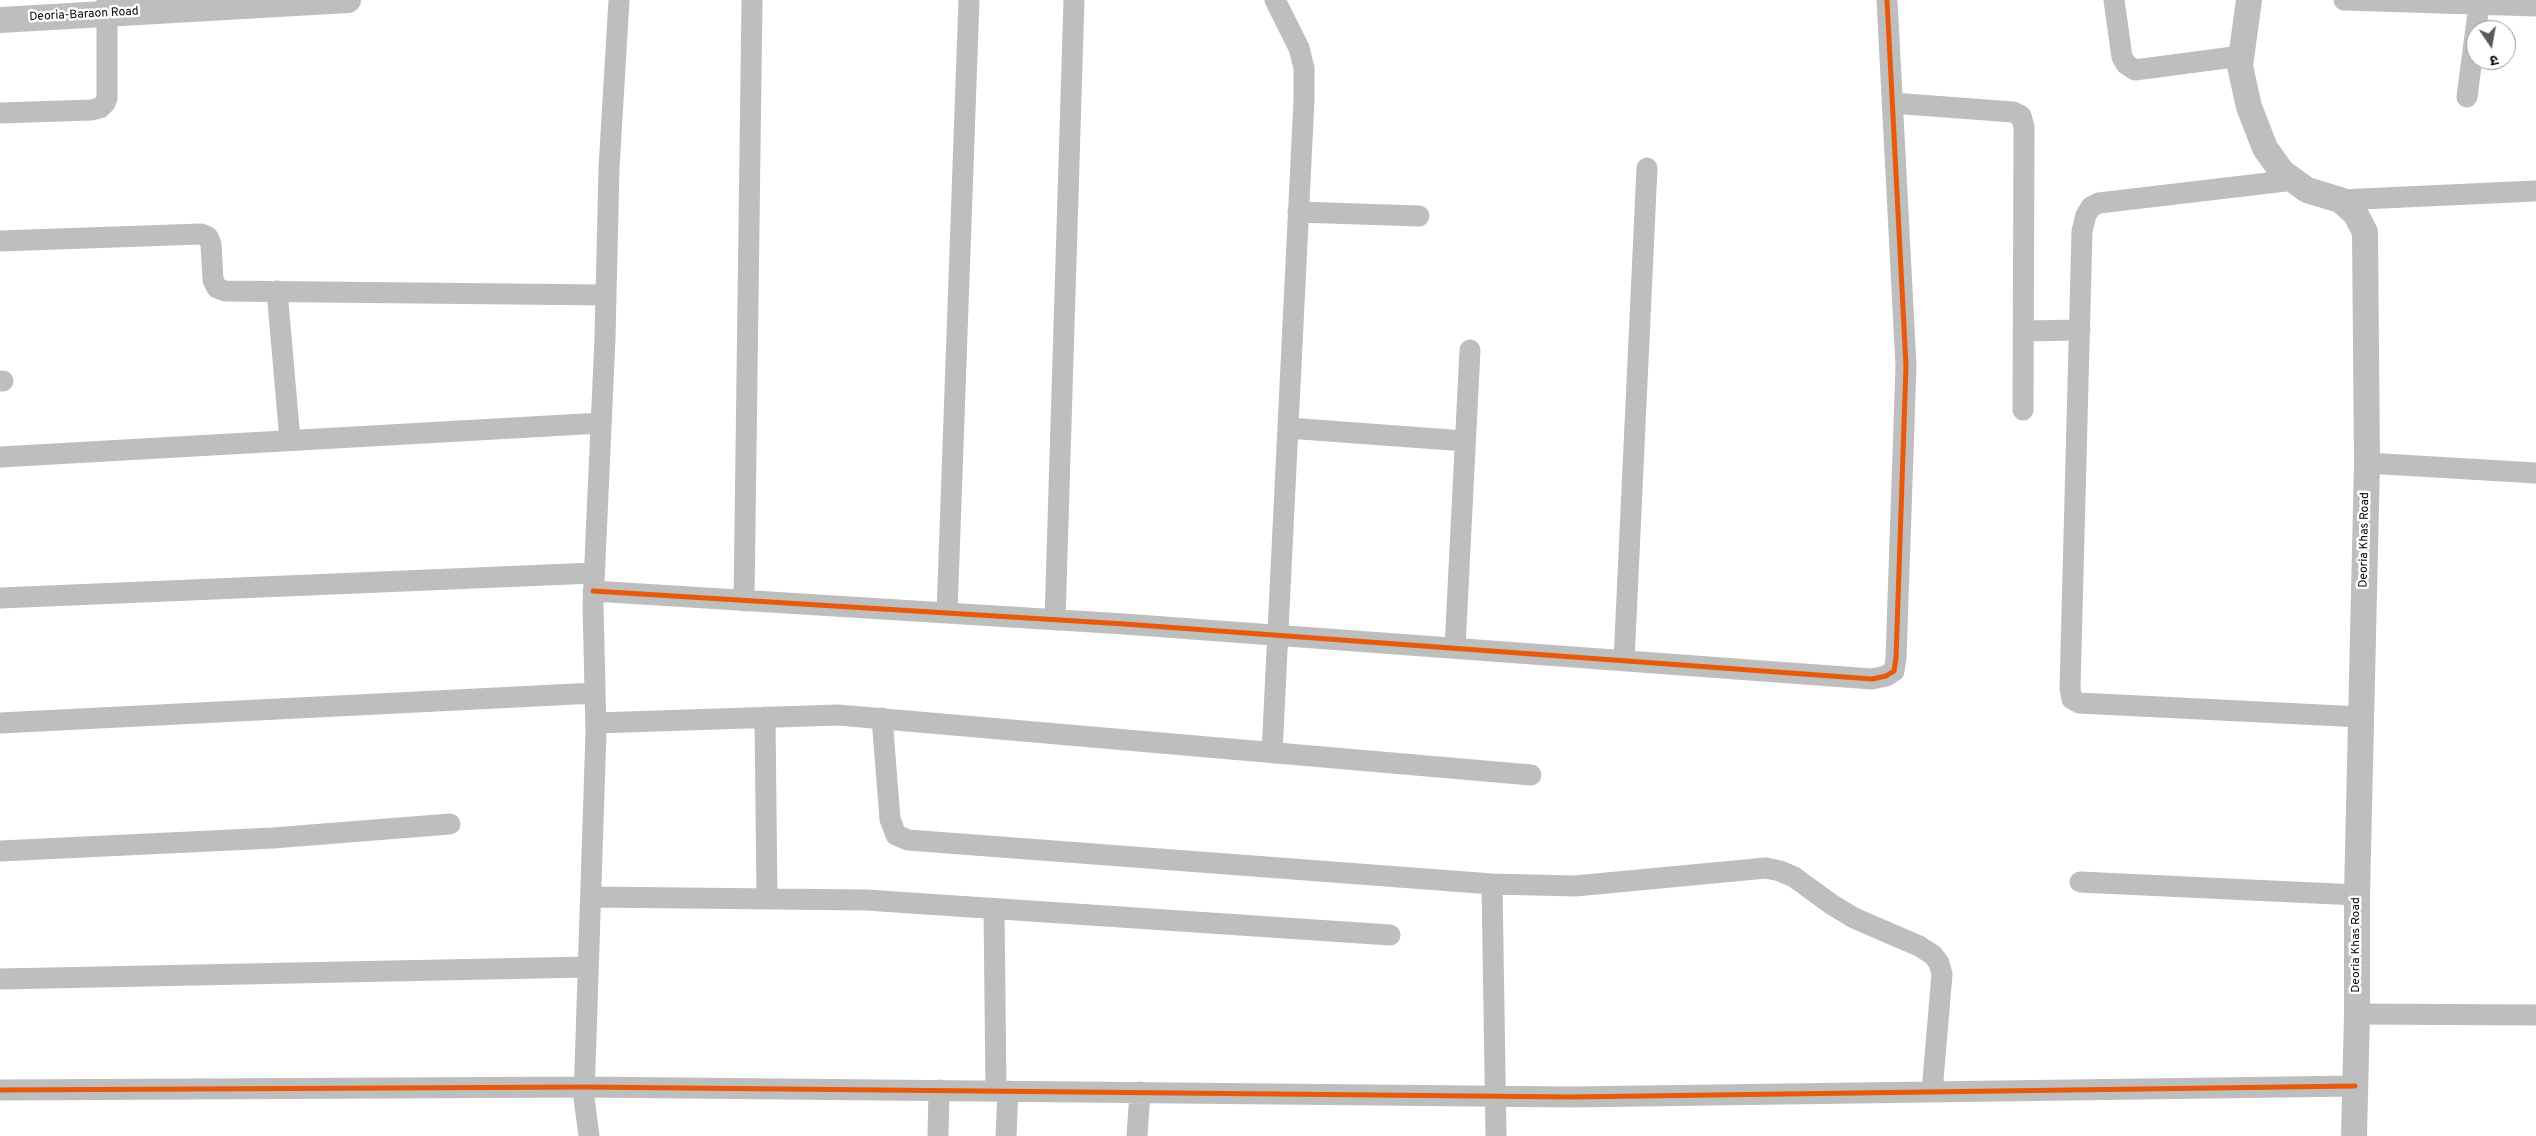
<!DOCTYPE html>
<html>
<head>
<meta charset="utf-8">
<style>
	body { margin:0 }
	#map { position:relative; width:2536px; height:1136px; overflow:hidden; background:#fff; font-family:Overpass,"Noto Sans Devanagari",sans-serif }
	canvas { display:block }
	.north { position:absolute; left:2466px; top:20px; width:50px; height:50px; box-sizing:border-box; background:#fff; border:1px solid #999; border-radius:50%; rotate:168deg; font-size:14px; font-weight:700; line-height:20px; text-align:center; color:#000 }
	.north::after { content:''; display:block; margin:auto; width:18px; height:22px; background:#595959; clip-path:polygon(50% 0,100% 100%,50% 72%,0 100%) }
</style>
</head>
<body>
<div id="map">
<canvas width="2536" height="1136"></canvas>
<div class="north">उ</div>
</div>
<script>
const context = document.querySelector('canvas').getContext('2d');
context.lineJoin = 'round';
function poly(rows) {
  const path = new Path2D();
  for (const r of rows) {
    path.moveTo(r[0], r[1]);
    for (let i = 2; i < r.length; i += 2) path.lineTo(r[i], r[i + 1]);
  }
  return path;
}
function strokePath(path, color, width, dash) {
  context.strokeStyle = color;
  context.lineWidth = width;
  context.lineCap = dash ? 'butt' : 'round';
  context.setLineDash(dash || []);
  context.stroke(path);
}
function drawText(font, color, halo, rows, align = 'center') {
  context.font = font + ' Overpass,sans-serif';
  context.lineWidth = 5;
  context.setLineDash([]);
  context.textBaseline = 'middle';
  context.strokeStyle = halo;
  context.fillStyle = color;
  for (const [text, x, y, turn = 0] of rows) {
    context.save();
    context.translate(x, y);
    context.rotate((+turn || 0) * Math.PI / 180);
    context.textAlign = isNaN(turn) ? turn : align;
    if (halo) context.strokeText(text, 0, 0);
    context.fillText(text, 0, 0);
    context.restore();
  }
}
const minor = poly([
	[2114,0,2122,57,2126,64,2135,70,2241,56],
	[2344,0,2536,6],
	[2467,97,2479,5],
	[1892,103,2013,112,2021,116,2024,127,2023,410],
	[0,113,91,110,100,108,105,103,107,98,107,0],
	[2294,180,2099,203,2091,207,2086,215,2082,231,2070,689,2072,699,2079,703,2361,717],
	[2340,200,2535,191],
	[1298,212,1419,216],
	[0,241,201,234,208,237,211,244,213,280,217,288,225,291,606,295],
	[277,291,290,440],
	[2023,331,2080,330],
	[0,381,3,381],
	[1288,428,1465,441],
	[0,457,601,423],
	[2367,463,2536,473],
	[593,591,1124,624,1872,679,1886,676,1894,671,1896,658,1906,366,1887,0],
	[0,598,594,573],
	[744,601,752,0],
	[947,613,969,0],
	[1055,620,1074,0],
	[1455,648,1470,350],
	[1624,661,1647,168],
	[765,717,767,899],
	[882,718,890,819,896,835,908,840,1492,884,1575,886,1766,868,1780,871,1794,877,1831,904,1854,918,1919,946,1933,955,1939,963,1942,974,1932,1092],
	[0,723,595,693],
	[596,723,838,715,1531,775],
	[1272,753,1304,100,1304,68,1299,48,1275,0],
	[0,851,273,838,450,824],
	[2080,882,2357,895],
	[1492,884,1496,1136],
	[592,897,866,900,1390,935],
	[994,909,996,1090],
	[0,979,588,967],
	[2357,1014,2536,1015],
	[0,1090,584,1087,1571,1097,2355,1086],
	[589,1136,584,1098,596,732,593,605,605,338,609,168,619,0],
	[938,1136,939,1090],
	[1006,1136,1008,1091],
	[1137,1136,1140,1092]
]);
const tertiary = poly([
	[2249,0,2240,66,2249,107,2265,148,2282,172,2307,190,2340,200,2355,213,2365,232,2367,463,2357,895,2357,1014,2354,1136],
	[0,20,348,0]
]);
const cycleway = poly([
	[593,591,1124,624,1872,679,1886,676,1894,671,1896,658,1906,366,1887,0],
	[0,1090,584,1087,1571,1097,2355,1086]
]);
const streetNames = [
	["Deoria-Baraon Road",84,15,-3],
	["Deoria Khas Road",2365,540,-89],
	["Deoria Khas Road",2357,945,-90]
];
strokePath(minor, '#bebebe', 21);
strokePath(tertiary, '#bebebe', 26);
strokePath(cycleway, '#e8590c', 5);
drawText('12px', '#000', '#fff', streetNames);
</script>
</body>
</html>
